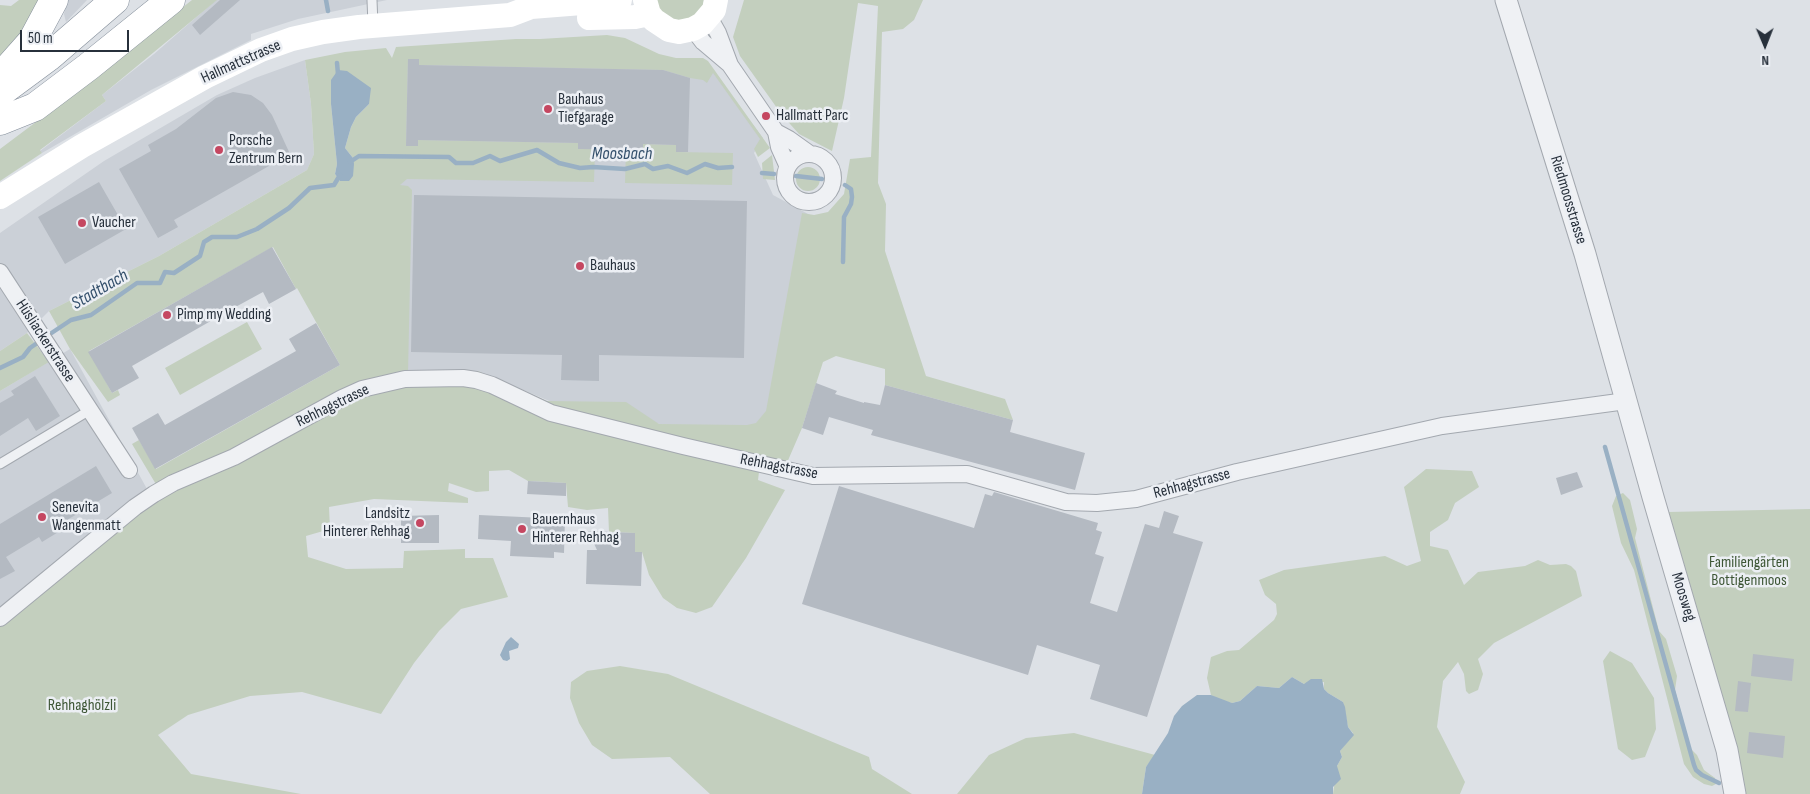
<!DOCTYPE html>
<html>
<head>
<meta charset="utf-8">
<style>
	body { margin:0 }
	#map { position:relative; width:1810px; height:794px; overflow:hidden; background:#dde1e6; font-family:"Sofia Sans Condensed",sans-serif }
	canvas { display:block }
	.north { position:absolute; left:1740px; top:20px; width:50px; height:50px; -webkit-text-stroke:4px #eceff4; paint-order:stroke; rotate:179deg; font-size:14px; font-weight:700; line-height:20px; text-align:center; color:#27303b }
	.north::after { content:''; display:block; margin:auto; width:18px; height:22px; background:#27303b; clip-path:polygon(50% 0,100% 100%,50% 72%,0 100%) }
	.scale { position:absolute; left:20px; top:30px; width:109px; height:22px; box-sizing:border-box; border:2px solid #27303b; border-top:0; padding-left:6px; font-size:15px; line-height:18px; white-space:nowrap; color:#27303b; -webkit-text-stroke:4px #eceff4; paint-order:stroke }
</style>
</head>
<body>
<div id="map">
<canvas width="1810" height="794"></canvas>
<div class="north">N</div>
<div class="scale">50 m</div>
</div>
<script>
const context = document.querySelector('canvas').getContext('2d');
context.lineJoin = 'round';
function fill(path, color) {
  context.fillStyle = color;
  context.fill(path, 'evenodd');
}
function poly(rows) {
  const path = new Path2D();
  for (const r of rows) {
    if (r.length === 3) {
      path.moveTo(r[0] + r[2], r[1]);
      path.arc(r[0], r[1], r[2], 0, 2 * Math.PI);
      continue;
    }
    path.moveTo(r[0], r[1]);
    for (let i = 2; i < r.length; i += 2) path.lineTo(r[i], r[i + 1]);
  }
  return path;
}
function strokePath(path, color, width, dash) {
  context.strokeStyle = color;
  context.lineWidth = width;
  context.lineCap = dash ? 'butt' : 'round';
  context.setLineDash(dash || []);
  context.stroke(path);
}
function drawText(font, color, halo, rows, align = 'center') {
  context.font = font + ' "Sofia Sans Condensed",sans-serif';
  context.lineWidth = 5;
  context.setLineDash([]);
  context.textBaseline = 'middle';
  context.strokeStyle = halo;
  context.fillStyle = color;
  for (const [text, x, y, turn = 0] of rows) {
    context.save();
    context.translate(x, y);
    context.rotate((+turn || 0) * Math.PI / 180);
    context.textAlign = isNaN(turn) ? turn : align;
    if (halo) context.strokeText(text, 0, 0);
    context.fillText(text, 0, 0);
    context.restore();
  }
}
const built = poly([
	[68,0,87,0,66,22,64,14],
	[216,0,387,0,298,19,251,34,251,40,151,90,42,153,40,151,106,101,102,95,154,54],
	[404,56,706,62,763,138,754,153,773,195,821,221,774,441,573,411,483,373,400,374,400,185],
	[305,60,311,104,314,154,307,170,159,256,49,311,27,333,0,351,0,233,104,161,217,95,255,78],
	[70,349,147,489,0,613,0,391]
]);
const green = poly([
	[19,0,42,0,27,29,0,60,0,5,11,6],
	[192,0,217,0,102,95,106,101,40,150,42,153,0,181,0,149,52,110],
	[655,0,704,0,703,5,693,18,678,22,663,16],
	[744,0,923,0,914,20,903,29,882,32,878,183,886,204,885,251,926,376,1005,399,1013,420,885,385,885,369,836,356,823,362,802,428,786,465,550,407,486,377,400,375,157,486,132,444,139,440,156,469,340,365,297,288,296,289,273,247,89,351,112,393,118,390,120,395,108,402,70,349,49,311,159,256,307,170,314,154,311,104,305,60,345,52,386,48,392,58,396,47,516,39,540,39,607,35,625,38,659,54,676,58,703,58,708,61,770,148,758,157,754,149,760,139,713,73,707,83,703,80,690,78,663,70,419,65,419,59,408,59,406,146,418,146,418,140,578,143,579,149,595,149,594,182,407,179,400,185,408,186,412,190,408,373,478,371,547,401,626,402,659,424,747,425,756,423,766,411,802,213,814,215,828,212,844,194,850,159,871,157,878,6,858,3,844,98,832,151,799,134,782,115,740,56,733,37],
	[331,104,369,104,356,117,351,127,345,148,353,158,340,181,335,174,337,164],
	[643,144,676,145,676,152,733,153,732,185,625,183,626,150,643,150],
	[772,155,775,180,763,179,762,163],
	[808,179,12],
	[247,322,262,349,180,395,165,368],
	[27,333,49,362,0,391,0,351],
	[398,386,477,386,759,472,758,480,785,490,746,558,712,607,696,613,677,608,663,598,649,575,642,552,635,552,635,533,609,532,608,508,587,510,568,507,566,483,528,481,509,470,489,471,489,491,476,492,449,483,448,491,468,498,468,503,374,499,329,507,330,529,306,536,308,557,346,569,403,568,404,551,465,549,465,558,493,558,508,597,461,609,439,631,414,663,381,714,302,692,250,696,188,715,158,735,191,774,301,794,0,794,0,626,140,510,174,489,359,393],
	[1426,469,1472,471,1479,487,1455,503,1448,520,1430,532,1430,546,1448,550,1464,585,1478,572,1525,566,1538,560,1550,565,1566,564,1571,566,1576,571,1582,596,1494,643,1478,659,1483,674,1478,690,1469,694,1466,691,1464,674,1458,662,1443,681,1437,727,1465,782,1460,794,1333,794,1337,766,1342,757,1340,751,1353,733,1348,727,1343,702,1328,693,1324,689,1324,682,1304,684,1292,677,1279,688,1257,686,1240,701,1232,703,1220,700,1211,695,1207,678,1211,657,1227,651,1239,650,1274,620,1277,614,1276,604,1265,595,1259,580,1284,570,1385,556,1407,566,1421,561,1404,487],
	[1623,493,1630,500,1637,529,1635,538,1659,631,1666,639,1677,676,1675,690,1691,749,1697,755,1704,770,1715,778,1716,784,1712,786,1704,784,1693,777,1684,764,1634,570,1621,543,1612,506,1616,496],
	[1810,509,1810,794,1743,794,1668,512],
	[1610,651,1632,663,1654,698,1656,729,1645,757,1632,760,1618,749,1603,661],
	[620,666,668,674,869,757,872,769,912,794,710,794,670,757,612,759,592,745,579,723,570,698,571,682,587,671],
	[1074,733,1155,755,1146,767,1142,794,957,794,989,755,1026,738]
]);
const water = poly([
	[338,70,347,71,371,88,369,104,356,117,351,127,345,148,353,158,354,164,353,176,349,181,340,181,335,174,337,164,331,104,331,80],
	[511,637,519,644,518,648,509,651,510,659,507,661,503,660,500,655,506,642],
	[1292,677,1304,684,1311,679,1322,679,1324,689,1328,693,1343,702,1345,707,1348,727,1354,735,1340,751,1342,757,1337,766,1341,779,1333,787,1333,794,1142,794,1146,767,1168,733,1174,716,1182,706,1197,695,1211,695,1232,703,1240,701,1257,686,1279,688]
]);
const stream = poly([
	[326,0,328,11],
	[337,63,338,74],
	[350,162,359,156,449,157,456,163,473,163,490,156,500,161,537,150,559,163,580,168,593,167,625,169,645,164,653,169,668,166,687,173,705,164,718,168,732,167],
	[762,173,774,174],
	[796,176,822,179],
	[843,262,844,217,851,204,852,197,851,189,845,185],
	[47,336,71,320,91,315,137,283,160,283,165,272,174,273,200,256,204,242,212,237,237,237,257,229,289,208,310,188,334,185,340,175],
	[0,368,23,357,30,348,40,341],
	[1605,447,1694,765,1696,770,1702,775,1719,783]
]);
const building = poly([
	[220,0,240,0,200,35,192,25],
	[408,59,419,59,419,65,663,70,690,78,688,152,676,152,676,145,643,144,643,150,578,149,578,143,418,140,418,146,406,146],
	[233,92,251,95,263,103,272,115,290,154,174,220,178,227,158,238,119,169,151,151,148,145,176,129,216,98],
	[99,182,126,229,65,264,38,217],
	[414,195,747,201,744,358,599,355,599,381,561,380,562,355,411,352],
	[272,247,296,289,269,304,263,292,230,310,132,366,139,378,112,393,88,352],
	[316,323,340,365,155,469,132,428,158,413,165,425,296,351,289,339],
	[35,376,60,416,36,431,28,418,0,436,0,403,14,395,11,391],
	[816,383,837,391,835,394,864,403,864,402,880,405,885,385,1013,420,1010,432,1085,453,1075,490,871,435,873,430,829,417,823,435,802,428],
	[96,466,112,493,57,526,60,531,42,542,39,537,6,557,15,571,0,579,0,524],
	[1577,472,1583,487,1561,495,1556,478],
	[528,481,566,483,566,496,527,494],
	[839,486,974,528,985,494,992,496,994,492,1098,523,1096,530,1102,532,1095,554,1104,557,1090,603,1117,612,1145,524,1159,528,1164,511,1179,516,1173,533,1203,542,1147,717,1090,699,1100,665,1037,645,1028,675,802,604],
	[439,515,439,543,401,543,401,516],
	[479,515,565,519,564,553,554,552,554,558,510,556,511,541,478,539],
	[588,531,635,533,635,552,642,552,641,586,586,584,587,550,597,550],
	[1753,654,1794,659,1792,681,1751,676],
	[1738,681,1751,683,1748,712,1735,711],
	[1749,732,1785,736,1783,758,1747,753]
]);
const service = poly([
	[372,0,373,25],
	[0,464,90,410]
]);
const minor = poly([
	[709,17,718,33,730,65,776,132,779,147,788,167],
	[693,29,703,42,729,64],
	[776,132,789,139,810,154],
	[809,178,24],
	[0,272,129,470],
	[0,618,135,507,154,494,173,483,234,457,342,398,362,389,405,379,463,378,476,380,492,385,551,413,683,446,813,476,967,474,1066,502,1097,503,1136,499,1237,472,1442,426,1626,401]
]);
const tertiary = poly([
	[1506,0,1585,254,1653,497,1727,750,1735,794]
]);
const secondary = poly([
	[645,0,649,14,654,20,669,30,679,32,693,29,702,24,714,10,716,0],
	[589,18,635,17,649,14],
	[0,197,82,146,205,77,261,50,292,39,323,32,359,27,510,15,531,7,620,0]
]);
const motorway = poly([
	[611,1,611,0],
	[0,77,32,41,54,0],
	[0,93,50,56,115,0],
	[0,121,35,107,88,67,171,0]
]);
const markers = [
	[548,109,5,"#c54761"],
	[766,116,5,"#c54761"],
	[219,150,5,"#c54761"],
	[82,223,5,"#c54761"],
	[580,266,5,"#c54761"],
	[167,315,5,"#c54761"],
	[42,517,5,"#c54761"],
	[420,523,5,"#c54761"],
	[522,529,5,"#c54761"]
];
const streetNames = [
	["Hallmattstrasse",241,62,-24],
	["Riedmoosstrasse",1568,200,73],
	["Hüsliackerstrasse",45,341,57],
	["Rehhagstrasse",333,406,-26],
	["Rehhagstrasse",779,467,11],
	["Rehhagstrasse",1192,484,-15],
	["Moosweg",1683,597,73]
];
const poiNames = [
	["Bauhaus",558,100],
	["Tiefgarage",558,118],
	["Hallmatt Parc",776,116],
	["Porsche",229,141],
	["Zentrum Bern",229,159],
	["Vaucher",92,223],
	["Bauhaus",590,266],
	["Pimp my Wedding",177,315],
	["Senevita",52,508],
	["Wangenmatt",52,526],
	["Landsitz",410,514,"right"],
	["Hinterer Rehhag",410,532,"right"],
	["Bauernhaus",532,520],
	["Hinterer Rehhag",532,538]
];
const parkNames = [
	["Familiengärten",1749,563],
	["Bottigenmoos",1749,581],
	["Rehhaghölzli",82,706]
];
const waterNames = [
	["Moosbach",622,154],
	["Stadtbach",100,290,-30]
];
fill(built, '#cbd0d7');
fill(green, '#c3cfbe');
fill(water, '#99b0c4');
strokePath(stream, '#99b0c4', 4.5);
fill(building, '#b4bac2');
strokePath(service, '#a3a8af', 11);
strokePath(minor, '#a3a8af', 18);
strokePath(tertiary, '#a3a8af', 23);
strokePath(motorway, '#858f9b', 29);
strokePath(service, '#eff1f4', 9);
strokePath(minor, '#eff1f4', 16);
strokePath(tertiary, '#eff1f4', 21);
strokePath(secondary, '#fff', 24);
strokePath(motorway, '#fff', 28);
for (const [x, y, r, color] of markers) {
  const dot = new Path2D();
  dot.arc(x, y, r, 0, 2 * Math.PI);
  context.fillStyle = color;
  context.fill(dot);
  strokePath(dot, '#eceff4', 2);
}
drawText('16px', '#27303b', '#eceff4', streetNames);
drawText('16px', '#27303b', '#eceff4', poiNames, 'left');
drawText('16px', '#3d5635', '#eceff4', parkNames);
drawText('italic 18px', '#34506c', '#eceff4', waterNames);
</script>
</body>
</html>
